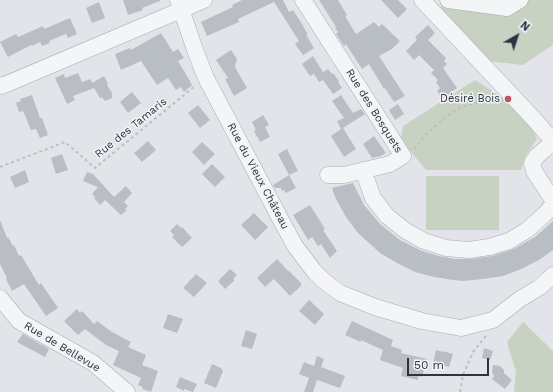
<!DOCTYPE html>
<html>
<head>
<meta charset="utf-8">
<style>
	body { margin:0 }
	#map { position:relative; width:553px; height:392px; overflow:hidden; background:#e2e4e9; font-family:"Work Sans",sans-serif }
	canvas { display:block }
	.north { position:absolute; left:497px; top:16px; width:40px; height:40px; -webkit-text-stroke:3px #f1f3f6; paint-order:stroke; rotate:39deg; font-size:11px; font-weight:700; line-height:16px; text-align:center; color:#2b333f }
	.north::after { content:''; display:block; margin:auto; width:14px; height:18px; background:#2b333f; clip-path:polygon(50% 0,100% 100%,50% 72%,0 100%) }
	.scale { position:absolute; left:407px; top:358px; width:82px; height:18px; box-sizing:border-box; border:2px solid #2b333f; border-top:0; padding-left:5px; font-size:12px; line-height:14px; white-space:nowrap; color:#2b333f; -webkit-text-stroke:3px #f1f3f6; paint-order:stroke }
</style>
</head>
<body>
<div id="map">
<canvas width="553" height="392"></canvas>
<div class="north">N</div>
<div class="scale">50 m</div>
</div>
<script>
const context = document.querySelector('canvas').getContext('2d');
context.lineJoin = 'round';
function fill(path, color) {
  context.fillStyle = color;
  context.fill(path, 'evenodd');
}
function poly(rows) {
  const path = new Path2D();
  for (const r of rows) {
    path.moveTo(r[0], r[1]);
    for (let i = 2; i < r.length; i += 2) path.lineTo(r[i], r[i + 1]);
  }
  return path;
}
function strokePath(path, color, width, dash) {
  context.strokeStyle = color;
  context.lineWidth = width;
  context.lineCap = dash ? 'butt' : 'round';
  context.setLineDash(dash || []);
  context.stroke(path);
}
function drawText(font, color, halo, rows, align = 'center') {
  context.font = font + ' "Work Sans",sans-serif';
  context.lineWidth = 3;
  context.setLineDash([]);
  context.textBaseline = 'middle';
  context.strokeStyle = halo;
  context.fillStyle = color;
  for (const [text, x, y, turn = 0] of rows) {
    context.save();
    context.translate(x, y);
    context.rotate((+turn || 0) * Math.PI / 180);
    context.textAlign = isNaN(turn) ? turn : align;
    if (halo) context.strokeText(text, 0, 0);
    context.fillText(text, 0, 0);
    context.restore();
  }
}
const green = poly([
	[444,0,553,0,553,45,523,65,487,61,439,12],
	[475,80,511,103,531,125,537,139,525,157,521,170,426,170,401,140,403,126],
	[426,176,499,176,499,230,426,230],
	[523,322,553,351,553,392,514,392,516,372,507,342]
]);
const building = poly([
	[123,0,160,0,160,1,142,8,143,10,128,15],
	[242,0,283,0,289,12,293,10,304,27,303,27,308,34,306,35,314,48,303,55,295,44,299,41,274,2,238,19,239,22,207,36,201,22,233,7,232,5],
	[319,0,338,0,347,15,345,16,356,34,374,22,379,27,382,24,400,41,392,49,379,56,405,96,394,102,385,88,384,89,369,64,362,69,346,44,344,46,336,34,338,32,335,28,336,27],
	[381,0,398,0,407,9,398,18],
	[99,2,105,18,92,23,86,8],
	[70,18,77,34,68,38,66,34,49,41,50,43,42,46,40,42,32,46,31,45,8,57,0,42,16,34,18,37,43,26,44,29],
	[428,25,435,33,428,40,446,58,444,61,447,64,443,68,457,88,442,99,437,91,440,88,436,82,438,80,431,73,434,70,419,55,414,60,406,51,417,40,415,37],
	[161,33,173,52,178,49,184,58,178,61,190,81,190,82,192,85,184,92,181,87,176,90,168,78,157,85,141,61,121,70,115,54,130,48,131,50],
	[231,50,237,59,235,67,247,88,234,96,225,79,228,78,216,60],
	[313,56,323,72,328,69,332,74,333,73,339,81,338,82,342,88,333,94,323,80,319,82,314,74,310,76,302,64],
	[78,73,82,82,91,79,92,83,104,76,108,84,107,85,112,93,112,98,105,101,102,97,100,98,94,88,73,96,75,100,67,104,55,78,64,74,65,78],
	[132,92,141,103,128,113,120,102],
	[32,95,40,118,42,118,48,135,40,138,36,129,31,130,23,111,19,112,16,103,21,101,20,99],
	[341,95,353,113,361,109,365,114,343,128,356,149,344,157,331,136,341,129,337,121,344,118,332,101],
	[398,104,404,114,395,120,389,110],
	[198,105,210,120,200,128,188,113],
	[263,115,269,125,265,127,270,137,260,142,254,131,256,130,252,122],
	[374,136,386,153,381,156,372,158,363,144],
	[148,141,156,150,142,162,134,153],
	[202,142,215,154,204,165,192,152],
	[287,149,298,171,289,175,278,154],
	[62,154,68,170,56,174,51,158],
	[212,164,225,177,215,187,202,174],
	[25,170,29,182,15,188,10,177],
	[87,172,93,174,114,197,126,186,132,193,124,202,128,206,125,209,127,210,121,215,105,200,100,205,94,198,95,197,92,194,98,187,83,181],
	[289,175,296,188,286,193,284,190,282,191,281,188,275,188,273,185],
	[353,183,364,205,380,224,400,240,422,251,439,256,455,259,470,259,492,256,514,249,535,237,553,221,553,250,539,260,521,269,503,276,483,279,463,281,453,280,434,277,415,272,397,263,380,253,358,233,346,217,336,199,332,188],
	[310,205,325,229,323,230,337,251,330,258,321,244,318,246,312,237,308,240,293,215],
	[254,213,268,227,255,240,241,225],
	[0,220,7,238,8,237,13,246,14,245,19,256,21,255,39,285,41,283,58,308,46,316,24,284,12,291,6,279,7,278,0,264],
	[177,224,181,228,182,227,192,238,182,247,172,237,174,235,170,231],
	[277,259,288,271,289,271,301,283,301,286,290,296,274,279,265,287,257,278],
	[230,269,237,275,233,279,235,280,225,289,218,281],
	[196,274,207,283,194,297,183,288],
	[309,300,324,314,315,325,299,311],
	[77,309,80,313,82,311,94,324,97,321,112,332,131,342,128,347,146,355,142,365,158,371,151,392,142,389,143,387,138,385,141,378,113,365,119,351,106,345,85,329,78,335,64,321],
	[168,314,183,319,177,333,163,328],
	[352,321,393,340,391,346,402,350,401,353,427,359,422,377,418,376,418,380,401,376,403,368,380,360,383,350,361,340,361,342,345,335],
	[246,330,257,334,252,349,241,346],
	[23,334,49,349,45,357,17,342],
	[484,348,493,351,490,360,482,358],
	[436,350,443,352,443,351,453,354,449,367,433,363],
	[317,356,324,359,321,367,345,376,340,388,317,380,313,392,304,392,309,378,299,374,304,362,314,366],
	[212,364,221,368,223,371,216,388,204,383],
	[493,365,500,366,504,370,504,373,512,380,505,389,492,379,494,376,492,372],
	[180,377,197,384,193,392,184,389,184,391,176,387]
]);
const path = poly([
	[414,149,428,132,458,108,496,98],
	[0,167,65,142,95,168,195,86],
	[460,392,463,375,473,352,486,336]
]);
const minor = poly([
	[178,0,195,50,206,78,283,224,295,246,314,271,324,281,340,293,375,307,422,321,461,328,493,320,520,299,540,287,553,275],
	[303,0,403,156,390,164,344,175,328,175],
	[422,0,533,118,553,141],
	[448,0,507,8,520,0],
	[0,85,2,86,181,10,204,0],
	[553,142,537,156,532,163,534,171,553,200],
	[363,170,373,198,387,216,406,231,424,241,446,248,469,250,489,247,509,241,527,230,544,215,553,205],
	[0,298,19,321,93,363,127,392]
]);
const markers = [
	[508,99,4,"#c25264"]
];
const poiNames = [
	["Désiré Bois",500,99]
];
const streetNames = [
	["Rue des Bosquets",374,111,58],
	["Rue des Tamaris",131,128,-39],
	["Rue du Vieux Château",258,176,62],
	["Rue de Bellevue",62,347,31]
];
fill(green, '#c7d2c3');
fill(building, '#b9bec5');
strokePath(minor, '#a7abb3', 17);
strokePath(path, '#bcbfc3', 2, [3, 3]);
strokePath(minor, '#f4f5f7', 16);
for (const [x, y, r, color] of markers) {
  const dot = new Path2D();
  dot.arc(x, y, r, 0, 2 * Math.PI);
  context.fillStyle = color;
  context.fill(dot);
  strokePath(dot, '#f1f3f6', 1.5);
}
drawText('11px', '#2b333f', '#f1f3f6', poiNames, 'right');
drawText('11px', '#2b333f', '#f1f3f6', streetNames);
</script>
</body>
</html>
